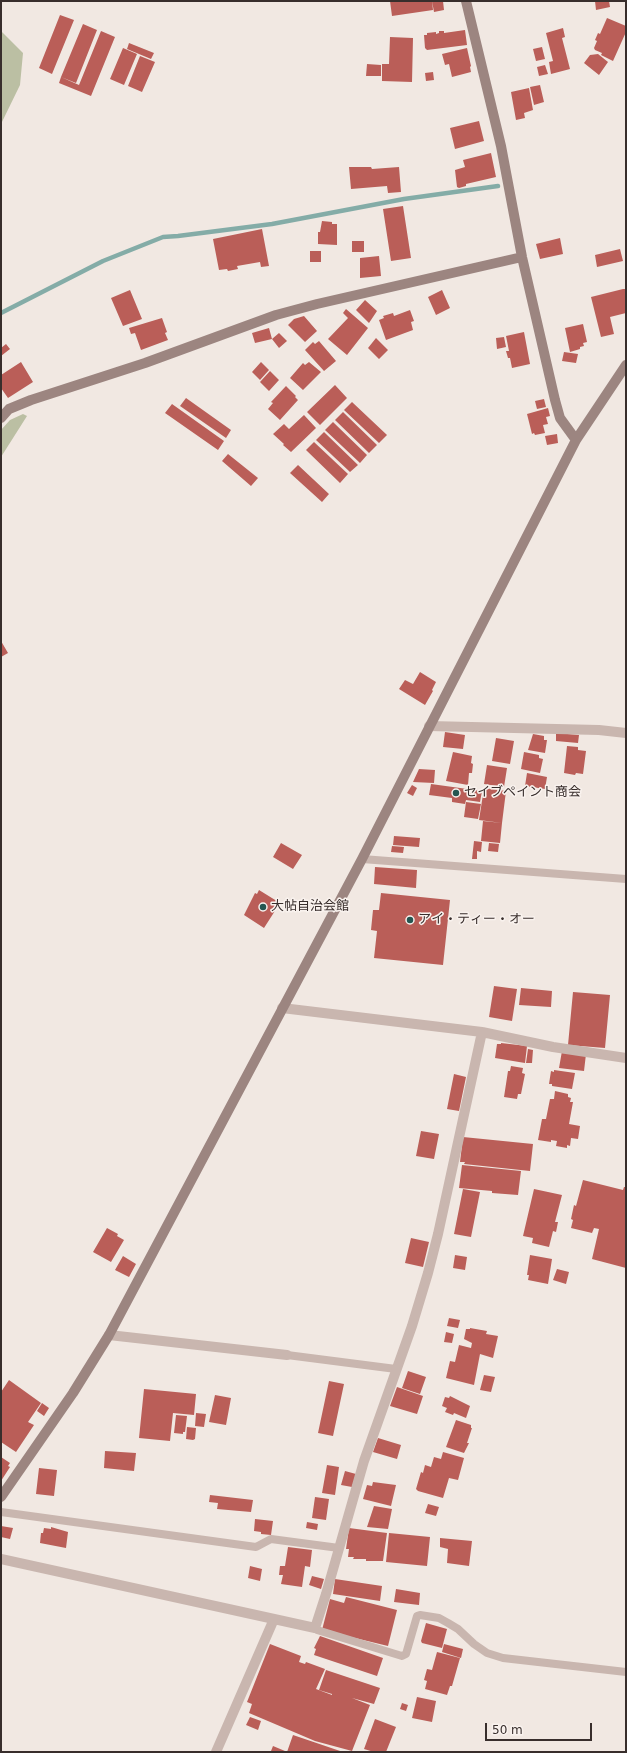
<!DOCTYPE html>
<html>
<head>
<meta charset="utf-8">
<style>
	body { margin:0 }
	#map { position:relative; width:627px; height:1753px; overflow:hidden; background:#f1e8e2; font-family:"DejaVu Sans",sans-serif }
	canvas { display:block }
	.frame { position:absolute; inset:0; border:2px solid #382e2c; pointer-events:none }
	.scale { position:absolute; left:485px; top:1723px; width:107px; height:18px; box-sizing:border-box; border:2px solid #382e2c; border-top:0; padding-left:5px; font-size:12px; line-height:14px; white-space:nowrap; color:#382e2c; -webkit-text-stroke:3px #f9f2ee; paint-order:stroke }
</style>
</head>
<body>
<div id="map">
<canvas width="627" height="1753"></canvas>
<div class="frame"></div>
<div class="scale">50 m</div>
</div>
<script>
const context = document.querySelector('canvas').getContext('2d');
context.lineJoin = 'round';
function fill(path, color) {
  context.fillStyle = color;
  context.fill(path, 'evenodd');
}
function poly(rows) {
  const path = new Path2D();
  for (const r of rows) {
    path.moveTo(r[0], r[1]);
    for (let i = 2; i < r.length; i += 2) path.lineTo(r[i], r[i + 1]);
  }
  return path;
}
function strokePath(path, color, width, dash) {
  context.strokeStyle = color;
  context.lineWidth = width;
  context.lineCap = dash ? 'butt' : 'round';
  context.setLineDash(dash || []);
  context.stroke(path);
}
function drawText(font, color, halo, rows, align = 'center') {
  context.font = font + ' "DejaVu Sans","Noto Sans JP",sans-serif';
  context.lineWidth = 3;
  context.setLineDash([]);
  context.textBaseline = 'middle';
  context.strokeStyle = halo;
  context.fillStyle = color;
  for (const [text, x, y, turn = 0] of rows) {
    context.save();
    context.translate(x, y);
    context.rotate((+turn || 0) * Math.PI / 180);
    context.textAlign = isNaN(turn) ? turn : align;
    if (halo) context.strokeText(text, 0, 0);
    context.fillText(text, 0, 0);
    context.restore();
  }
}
const green = poly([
	[1,31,23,53,20,85,1,124],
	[23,414,27,416,1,457,1,430,10,420]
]);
const stream = poly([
	[1,313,103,261,163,237,178,236,272,224,404,199,498,186]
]);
const building = poly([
	[390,1,432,1,433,10,392,16],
	[432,1,443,1,444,10,434,12],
	[595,1,609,1,610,7,596,10],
	[60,15,74,20,52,74,39,68],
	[607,18,626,26,626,32,613,61,601,55,602,53,595,50,594,48,597,41,595,40,598,33,600,34],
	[83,24,97,30,76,83,61,77],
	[563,28,565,37,562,38,570,69,551,74,549,62,553,61,546,33],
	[465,30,467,45,427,50,425,48,424,35,427,35,427,33,436,32,436,34,439,33,439,31,444,31,444,33],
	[101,31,115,37,91,96,59,83,61,77,79,85],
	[390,37,413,38,412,82,382,81,382,64,389,64],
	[129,43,154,53,151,59,127,49],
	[542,47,545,59,536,61,533,49],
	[123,48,137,54,124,85,110,79],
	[467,48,471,66,470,67,471,72,452,77,449,64,445,65,442,54],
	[598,54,608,62,599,75,584,63,590,55],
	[140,56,155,62,142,92,128,86],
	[367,64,381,65,381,76,366,76],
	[545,65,548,74,539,76,537,67],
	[433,72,434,80,426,81,425,73],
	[540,85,544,102,534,105,530,87],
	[529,88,533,110,524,113,525,118,516,120,511,92],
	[479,121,484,141,455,149,450,128],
	[491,153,496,177,466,184,466,186,459,188,457,187,455,170,465,167,463,160],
	[349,167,371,167,372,169,399,167,401,192,388,193,387,186,351,189],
	[403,206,411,258,391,261,383,209],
	[322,221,332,222,332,224,337,224,337,245,318,244,318,232,320,232],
	[262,229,269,266,261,267,260,262,237,266,238,269,228,271,227,269,219,270,213,239],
	[560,238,563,254,540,259,536,244],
	[352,241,364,241,364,252,352,252],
	[620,249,623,261,597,267,595,255],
	[310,251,321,251,321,262,310,262],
	[379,256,381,276,360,278,360,258],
	[623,289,624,295,623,289,626,289,626,313,610,317,614,334,601,337,591,297],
	[130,290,142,319,123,326,111,298],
	[442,290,450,308,436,315,428,297],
	[365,300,377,311,369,323,356,310],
	[346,309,368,328,347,355,328,339,348,318,343,313],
	[410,310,414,321,411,322,413,330,386,340,379,320,384,318,383,316,393,313,394,316],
	[304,316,317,331,305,342,288,325,294,319],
	[162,318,167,332,165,333,168,340,141,350,135,333,131,334,129,328],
	[583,324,587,342,583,343,584,346,580,347,580,349,570,352,565,328],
	[269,328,272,339,255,343,252,333],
	[524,332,530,364,512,368,510,358,508,358,506,351,509,351,506,336],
	[279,333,287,341,279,348,272,339],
	[504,337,506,347,497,349,496,338],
	[376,338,388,350,379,359,368,348],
	[319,341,336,361,324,371,305,350,313,342,315,344],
	[6,344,10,349,1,356,1,348],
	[564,352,578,354,576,363,562,361],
	[21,362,33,382,8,398,1,388,1,375],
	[261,362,269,370,260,380,252,372],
	[309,362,321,372,303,390,290,378,303,363,305,365],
	[270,371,279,380,269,391,260,382],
	[335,385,347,398,320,425,307,412],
	[286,386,296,396,295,397,298,400,280,420,268,409,273,403,271,402],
	[186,398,231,430,226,438,180,406],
	[544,399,546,407,537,409,535,401],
	[352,402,387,435,379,443,344,410],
	[172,404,224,441,218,450,165,413],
	[548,408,550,416,546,417,548,424,543,425,545,433,535,435,534,433,532,434,527,414],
	[343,412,377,445,369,453,335,420],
	[304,415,316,428,291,452,283,445,284,444,273,434,284,424,289,429],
	[333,422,367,455,360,463,325,430],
	[324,432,358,465,350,472,316,440],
	[557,434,558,443,547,445,545,436],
	[314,442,348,474,340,483,306,450],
	[228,454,258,478,251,486,222,461],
	[298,465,329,494,322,502,290,473],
	[1,641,8,653,1,657],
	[420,672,436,682,432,690,433,691,425,705,399,689,405,680,413,684],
	[445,732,465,735,463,749,443,747],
	[556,733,579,735,578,743,556,741],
	[533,734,544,736,544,740,547,740,545,753,528,750],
	[496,738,514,741,510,764,492,761],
	[567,746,578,747,578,750,586,751,583,774,576,773,575,775,564,773],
	[453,752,472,756,471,763,473,764,472,773,469,773,468,785,446,781],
	[524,752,539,755,539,758,543,759,540,773,521,769],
	[487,765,507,768,504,787,484,784],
	[419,769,435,770,434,783,413,782],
	[527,773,547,777,545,789,525,786],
	[431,784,482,791,480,802,466,800,465,804,452,802,452,798,429,795],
	[412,785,417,788,413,796,407,793],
	[484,788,506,791,502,823,479,820],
	[466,802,481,804,478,819,464,817],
	[483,821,502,823,500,843,481,841],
	[394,836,420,838,419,847,393,845],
	[474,841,482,842,481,852,477,851,477,859,472,859],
	[281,843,302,855,293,869,273,857],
	[489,843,499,844,498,852,488,851],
	[392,846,404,847,403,853,391,852],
	[375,867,417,870,416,888,374,884],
	[259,890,280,903,264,928,244,915,255,893,257,894],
	[381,893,450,900,443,965,374,958,377,931,371,930,373,910,379,910],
	[494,986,517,989,512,1021,489,1017],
	[521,988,552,991,551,1007,519,1005],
	[573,992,610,995,605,1048,568,1045],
	[501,1043,527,1046,525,1063,495,1058,497,1044,501,1044],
	[528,1049,533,1050,532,1063,526,1063],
	[562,1051,586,1054,584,1071,559,1068],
	[511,1066,523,1068,522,1073,525,1074,521,1094,518,1094,517,1099,504,1097,508,1071,510,1071],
	[554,1070,575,1073,572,1089,552,1086,552,1084,549,1084,551,1071,554,1072],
	[454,1074,466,1077,459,1111,447,1109],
	[555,1091,568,1094,568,1097,571,1098,570,1102,573,1102,569,1124,580,1126,578,1139,571,1138,570,1146,567,1145,567,1148,556,1146,557,1141,551,1140,551,1142,538,1140,542,1119,546,1119,550,1099,554,1099],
	[421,1131,439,1134,434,1159,416,1156],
	[463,1137,533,1144,530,1171,464,1164,465,1162,460,1162],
	[462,1165,521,1171,518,1195,492,1193,492,1191,459,1188],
	[583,1180,623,1190,624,1187,626,1187,626,1268,592,1259,599,1229,594,1228,592,1233,571,1228,573,1220,571,1219,574,1205,576,1206],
	[463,1189,480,1192,471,1237,454,1234],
	[534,1189,562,1195,555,1222,558,1222,556,1232,553,1231,549,1247,532,1243,533,1238,523,1236],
	[107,1228,118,1234,117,1236,124,1240,111,1262,93,1252],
	[411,1238,429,1242,423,1267,405,1263],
	[455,1255,467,1257,465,1270,453,1268],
	[530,1255,552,1259,548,1284,528,1280,529,1275,527,1275],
	[123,1256,136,1264,129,1277,115,1270],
	[557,1269,569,1272,566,1284,553,1280],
	[449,1318,460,1320,458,1328,447,1326],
	[470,1328,487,1331,486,1334,498,1336,493,1358,480,1354,474,1385,446,1378,450,1361,455,1362,459,1345,471,1348,472,1343,464,1339,466,1329,470,1329],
	[446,1332,454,1334,452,1343,444,1342],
	[408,1371,426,1377,420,1394,402,1388],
	[484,1375,495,1377,491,1392,480,1390],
	[9,1380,41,1403,28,1422,34,1425,16,1452,1,1442,1,1392],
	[329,1381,344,1384,333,1436,318,1433],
	[397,1387,423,1396,417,1414,390,1406],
	[144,1389,196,1394,194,1415,173,1413,170,1441,139,1438],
	[215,1395,231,1398,226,1425,209,1422],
	[450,1396,470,1406,466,1418,454,1413,453,1415,445,1412,447,1408,442,1406,445,1397,449,1398],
	[42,1403,49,1408,44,1416,37,1411],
	[196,1413,206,1414,204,1427,195,1426],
	[176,1415,187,1416,185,1432,183,1432,183,1434,174,1433],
	[456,1420,471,1425,471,1428,472,1428,467,1443,469,1443,464,1453,446,1447],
	[187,1427,196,1428,195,1439,193,1440,186,1439],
	[378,1438,401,1445,397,1459,373,1452],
	[105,1451,136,1453,134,1471,104,1468],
	[443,1452,464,1458,458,1480,449,1478,443,1498,418,1491,416,1489,421,1472,423,1473,425,1465,431,1467,434,1457,441,1459],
	[1,1457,10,1463,8,1466,10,1467,1,1481],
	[327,1465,339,1467,335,1495,322,1493],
	[39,1468,57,1470,54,1496,36,1494],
	[345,1471,356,1474,352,1487,341,1485],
	[373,1482,396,1485,391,1506,363,1499,367,1485,372,1486],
	[210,1495,253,1500,251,1512,217,1509,218,1503,209,1502],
	[315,1497,329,1499,326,1520,312,1518],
	[428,1504,439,1507,436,1516,425,1513],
	[374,1506,392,1509,388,1529,367,1527],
	[255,1519,273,1521,271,1535,261,1534,261,1532,254,1531],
	[307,1522,318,1524,317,1530,306,1528],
	[1,1526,13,1528,10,1539,1,1537],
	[51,1527,68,1532,66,1548,40,1543,41,1533,43,1533,44,1528,51,1529],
	[349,1528,387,1533,383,1561,366,1561,366,1559,353,1559,354,1557,348,1557,349,1549,346,1549],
	[389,1533,430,1537,427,1566,386,1562],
	[440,1538,472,1541,469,1566,447,1563,448,1549,440,1547],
	[288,1547,312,1550,310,1567,305,1566,302,1587,281,1584,283,1575,279,1575,280,1566,285,1566],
	[250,1566,262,1569,260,1581,248,1578],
	[312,1576,324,1579,321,1589,309,1585],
	[335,1579,382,1586,380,1601,333,1594],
	[396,1589,420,1593,419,1605,394,1602],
	[346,1597,397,1610,388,1646,322,1630,330,1599,344,1603],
	[426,1623,447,1629,442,1648,422,1643,421,1641],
	[320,1636,383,1658,377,1676,314,1655,316,1649,314,1648],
	[270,1644,301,1656,299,1662,305,1664,306,1662,325,1669,316,1689,332,1695,332,1694,319,1690,326,1670,380,1688,374,1704,352,1698,370,1705,352,1751,315,1741,249,1713,252,1704,247,1702],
	[444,1644,463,1649,461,1658,442,1652],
	[437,1652,460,1658,452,1686,450,1686,447,1695,425,1689,427,1681,424,1680,427,1669,432,1670],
	[417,1697,436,1701,432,1722,412,1718],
	[402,1703,408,1705,406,1711,400,1709],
	[250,1717,261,1721,258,1730,246,1725],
	[375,1719,396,1727,386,1752,374,1752,364,1749],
	[293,1735,343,1752,287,1752],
	[273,1746,285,1751,285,1752,271,1751]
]);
const lane = poly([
	[362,859,626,879],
	[287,1355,396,1369],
	[1,1512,256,1547,271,1539,339,1548],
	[315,1628,317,1630,402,1656,406,1654,417,1616,420,1615,439,1618,448,1623,458,1629,474,1644,487,1653,503,1658,626,1672]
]);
const street = poly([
	[429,726,599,730,626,733],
	[282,1008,482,1032,553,1047,626,1058],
	[109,1335,287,1355],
	[1,1559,315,1628,326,1594,364,1461,412,1326,428,1273,438,1234,482,1032],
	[216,1752,274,1619]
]);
const secondary = poly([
	[466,1,501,146,522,257,555,400,560,418,576,440],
	[1,418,9,409,31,400,145,363,276,315,317,304,522,257],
	[1,1497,73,1393,109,1335,362,859,576,440,626,365]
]);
const markers = [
	[456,793,4,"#255651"],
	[263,907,4,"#255651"],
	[410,920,4,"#255651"]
];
const poiNames = [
	["セイブペイント商会",464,793],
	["大帖自治会館",271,907],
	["アイ・ティー・オー",418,920]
];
fill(green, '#bbbfa3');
strokePath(stream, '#84aca7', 4.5);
fill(building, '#ba5e58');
strokePath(lane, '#c9b6af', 8);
strokePath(street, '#c9b6af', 10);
strokePath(secondary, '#9c8580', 10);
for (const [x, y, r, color] of markers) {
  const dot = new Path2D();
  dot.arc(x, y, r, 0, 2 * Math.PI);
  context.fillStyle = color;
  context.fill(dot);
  strokePath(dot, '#f9f2ee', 1.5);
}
drawText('13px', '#382e2c', '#f9f2ee', poiNames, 'left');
</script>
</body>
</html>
